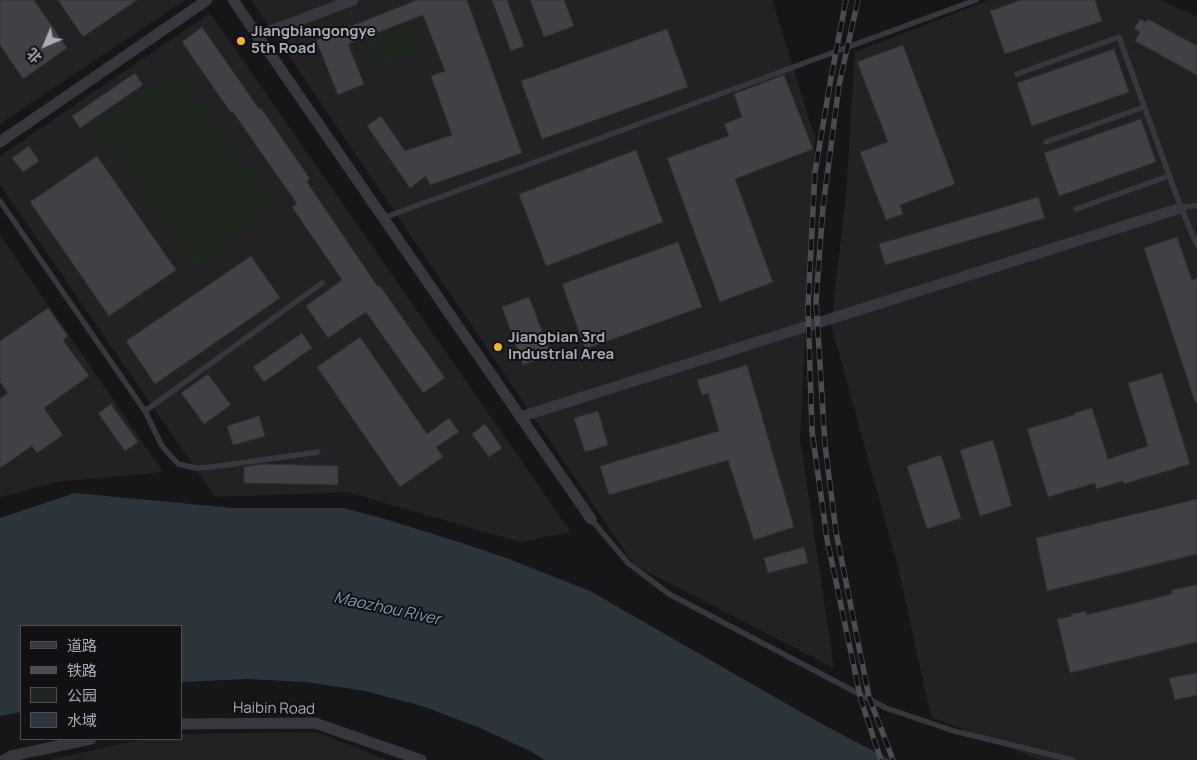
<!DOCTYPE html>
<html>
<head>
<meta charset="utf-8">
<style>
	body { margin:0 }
	#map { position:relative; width:1197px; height:760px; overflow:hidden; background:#161618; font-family:Manrope,"Noto Sans SC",sans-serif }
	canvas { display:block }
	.legend { position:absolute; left:20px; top:625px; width:162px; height:115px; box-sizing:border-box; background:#111113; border:1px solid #4d4f55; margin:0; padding:6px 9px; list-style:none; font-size:15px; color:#a8adb8 }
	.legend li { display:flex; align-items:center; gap:10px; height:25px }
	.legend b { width:25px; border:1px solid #4d4f55 }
	.north { position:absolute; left:20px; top:20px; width:50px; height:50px; -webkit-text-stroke:4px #111113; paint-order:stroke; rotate:225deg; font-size:14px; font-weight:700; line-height:20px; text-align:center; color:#a8adb8 }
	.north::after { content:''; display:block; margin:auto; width:18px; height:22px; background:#a8adb8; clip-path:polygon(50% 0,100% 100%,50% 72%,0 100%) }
</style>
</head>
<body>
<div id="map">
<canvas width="1197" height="760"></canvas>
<ul class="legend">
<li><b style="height:6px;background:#37383d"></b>道路</li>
<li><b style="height:6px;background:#4a4c52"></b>铁路</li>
<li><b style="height:14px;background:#1e261f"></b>公园</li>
<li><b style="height:14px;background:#2c353c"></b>水域</li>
</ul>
<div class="north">北</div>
</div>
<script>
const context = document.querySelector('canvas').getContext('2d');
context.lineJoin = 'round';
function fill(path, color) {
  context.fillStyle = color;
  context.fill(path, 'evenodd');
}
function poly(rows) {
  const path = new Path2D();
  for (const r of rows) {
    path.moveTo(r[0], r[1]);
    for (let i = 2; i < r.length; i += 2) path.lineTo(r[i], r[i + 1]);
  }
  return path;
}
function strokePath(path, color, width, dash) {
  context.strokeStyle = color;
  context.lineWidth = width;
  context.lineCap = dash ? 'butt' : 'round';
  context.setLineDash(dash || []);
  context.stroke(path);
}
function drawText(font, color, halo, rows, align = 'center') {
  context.font = font + ' Manrope,sans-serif';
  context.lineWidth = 4;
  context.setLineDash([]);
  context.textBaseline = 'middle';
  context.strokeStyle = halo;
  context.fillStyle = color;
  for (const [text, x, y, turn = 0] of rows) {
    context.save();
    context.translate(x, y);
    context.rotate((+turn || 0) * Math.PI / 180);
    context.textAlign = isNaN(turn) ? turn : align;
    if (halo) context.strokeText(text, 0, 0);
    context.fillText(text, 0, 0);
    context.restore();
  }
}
const built = poly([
	[0,0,185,0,0,124],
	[251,0,772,0,815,137,800,439,834,668,634,565],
	[989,0,1161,0,1197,17,1197,760,1040,760,931,717,898,567,831,325,846,195,855,52],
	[210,13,571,532,520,542,347,492,215,497,0,185,0,156],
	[0,235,163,472,56,482,0,497],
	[316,732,388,760,48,760,144,739,181,739,181,734]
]);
const green = poly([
	[415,23,424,47,378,65,369,41],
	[177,66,277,205,195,264,94,125]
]);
const water = poly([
	[75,493,233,508,343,508,385,519,468,545,509,559,590,591,820,723,890,760,545,760,532,752,478,727,422,706,365,691,306,682,247,679,181,682,181,626,21,626,21,712,0,716,0,518]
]);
const building = poly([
	[0,0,34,0,67,48,23,79,0,45,0,0],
	[58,0,137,0,83,37,58,0],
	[417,0,467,0,522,153,430,185,426,176,410,188,367,126,381,116,405,151,452,135,431,76,445,71,423,15,348,44,364,84,338,95,316,40,417,0],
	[492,0,507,0,524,46,511,51,492,0],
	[530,0,564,0,574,26,544,37,530,0],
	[1021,0,1095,0,1102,21,1005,54,990,11,1021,0],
	[1140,19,1146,22,1148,19,1197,46,1197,75,1135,41,1140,32,1134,29,1140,19],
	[202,27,259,109,261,108,310,179,307,182,378,287,380,286,445,378,423,393,366,312,328,338,306,306,342,280,292,207,297,204,233,112,231,113,182,42,202,27],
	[667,29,688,87,542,139,521,81,667,29],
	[903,45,955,184,900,205,903,214,886,220,860,152,888,142,857,62,903,45],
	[1114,49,1129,92,1032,126,1017,83,1114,49],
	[135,73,143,85,80,128,72,116,135,73],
	[784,75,813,149,735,179,773,282,720,302,667,158,729,136,724,124,742,117,734,94,784,75],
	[1141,119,1156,162,1059,196,1044,153,1141,119],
	[29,146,39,161,23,172,12,158,29,146],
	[636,150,663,222,546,266,519,194,636,150],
	[97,156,176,270,109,316,30,202,97,156],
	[1038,197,1045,218,885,265,879,244,1038,197],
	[1177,237,1192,280,1197,278,1197,402,1195,402,1144,248,1177,237],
	[678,242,702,307,585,349,562,284,678,242],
	[251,256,280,298,155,384,126,341,251,256],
	[529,297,551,354,523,365,502,307,529,297],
	[48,308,68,336,63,340,89,376,44,408,63,435,37,453,32,446,0,468,0,398,8,393,0,382,0,341,48,308],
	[302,333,312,348,264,382,253,367,302,333],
	[360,337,427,434,449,418,459,432,436,447,443,457,400,487,317,367,360,337],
	[747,365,794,527,754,540,728,460,609,495,600,466,719,431,708,393,702,395,697,380,747,365],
	[1162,373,1190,464,1124,484,1123,481,1096,489,1095,483,1048,497,1027,429,1074,415,1074,413,1092,408,1108,459,1148,446,1128,383,1162,373],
	[208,374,231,405,204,424,181,393,208,374],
	[111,404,138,442,125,451,98,413,111,404],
	[598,411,608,445,585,452,574,418,598,411],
	[259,416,265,436,233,445,227,426,259,416],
	[485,424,502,448,489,457,472,434,485,424],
	[993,440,1012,506,980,516,960,450,993,440],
	[941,455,961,518,927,529,907,466,941,455],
	[264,464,338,466,338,485,244,483,244,467,264,464],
	[1197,499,1197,554,1047,591,1036,538,1197,499],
	[804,547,808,563,768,573,764,558,804,547],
	[1197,585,1197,642,1070,673,1057,619,1072,616,1071,614,1086,611,1086,615,1172,594,1171,590,1197,585],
	[1197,673,1197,695,1175,700,1169,678,1197,673]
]);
const lane = poly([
	[1017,74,1119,37,1181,208,1197,245],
	[1046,142,1144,107],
	[0,201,145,411,322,283],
	[1181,208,1197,205],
	[1076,209,1169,176],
	[383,218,976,0],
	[145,411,162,446,178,464,196,468,212,467,318,452],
	[591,519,628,563,669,594,886,708,954,731,1073,760]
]);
const street = poly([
	[233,0,591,519],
	[257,36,353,0],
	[0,142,207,0],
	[520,417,1181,208],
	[181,724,315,723,421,760],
	[4,760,11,756,91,739]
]);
const rail = poly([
	[846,0,831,78,815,172,808,307,812,431,827,539,861,700,881,760],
	[858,0,839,85,823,207,816,301,825,445,836,532,869,697,893,760]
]);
const markers = [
	[241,41,5,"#f2b134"],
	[498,347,5,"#f2b134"]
];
const poiNames = [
	["Jiangbiangongye",251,32],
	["5th Road",251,49],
	["Jiangbian 3rd",508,338],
	["Industrial Area",508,355]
];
const streetNames = [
	["Haibin Road",274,709,1]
];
const waterNames = [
	["Maozhou River",387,609,12]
];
fill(built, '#222225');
fill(green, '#1e261f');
fill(water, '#2c353c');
fill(building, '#404145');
strokePath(building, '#303034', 1);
strokePath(lane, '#37383d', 5.5);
strokePath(street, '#37383d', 11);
strokePath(rail, '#4a4c52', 5.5);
strokePath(rail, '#111113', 4, [11]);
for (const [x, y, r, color] of markers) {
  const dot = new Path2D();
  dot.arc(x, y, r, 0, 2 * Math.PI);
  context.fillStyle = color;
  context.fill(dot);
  strokePath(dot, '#111113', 2);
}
drawText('bold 15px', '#a8adb8', '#111113', poiNames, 'left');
drawText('15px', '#a8adb8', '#111113', streetNames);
drawText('italic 16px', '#7f9bb3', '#111113', waterNames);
</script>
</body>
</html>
